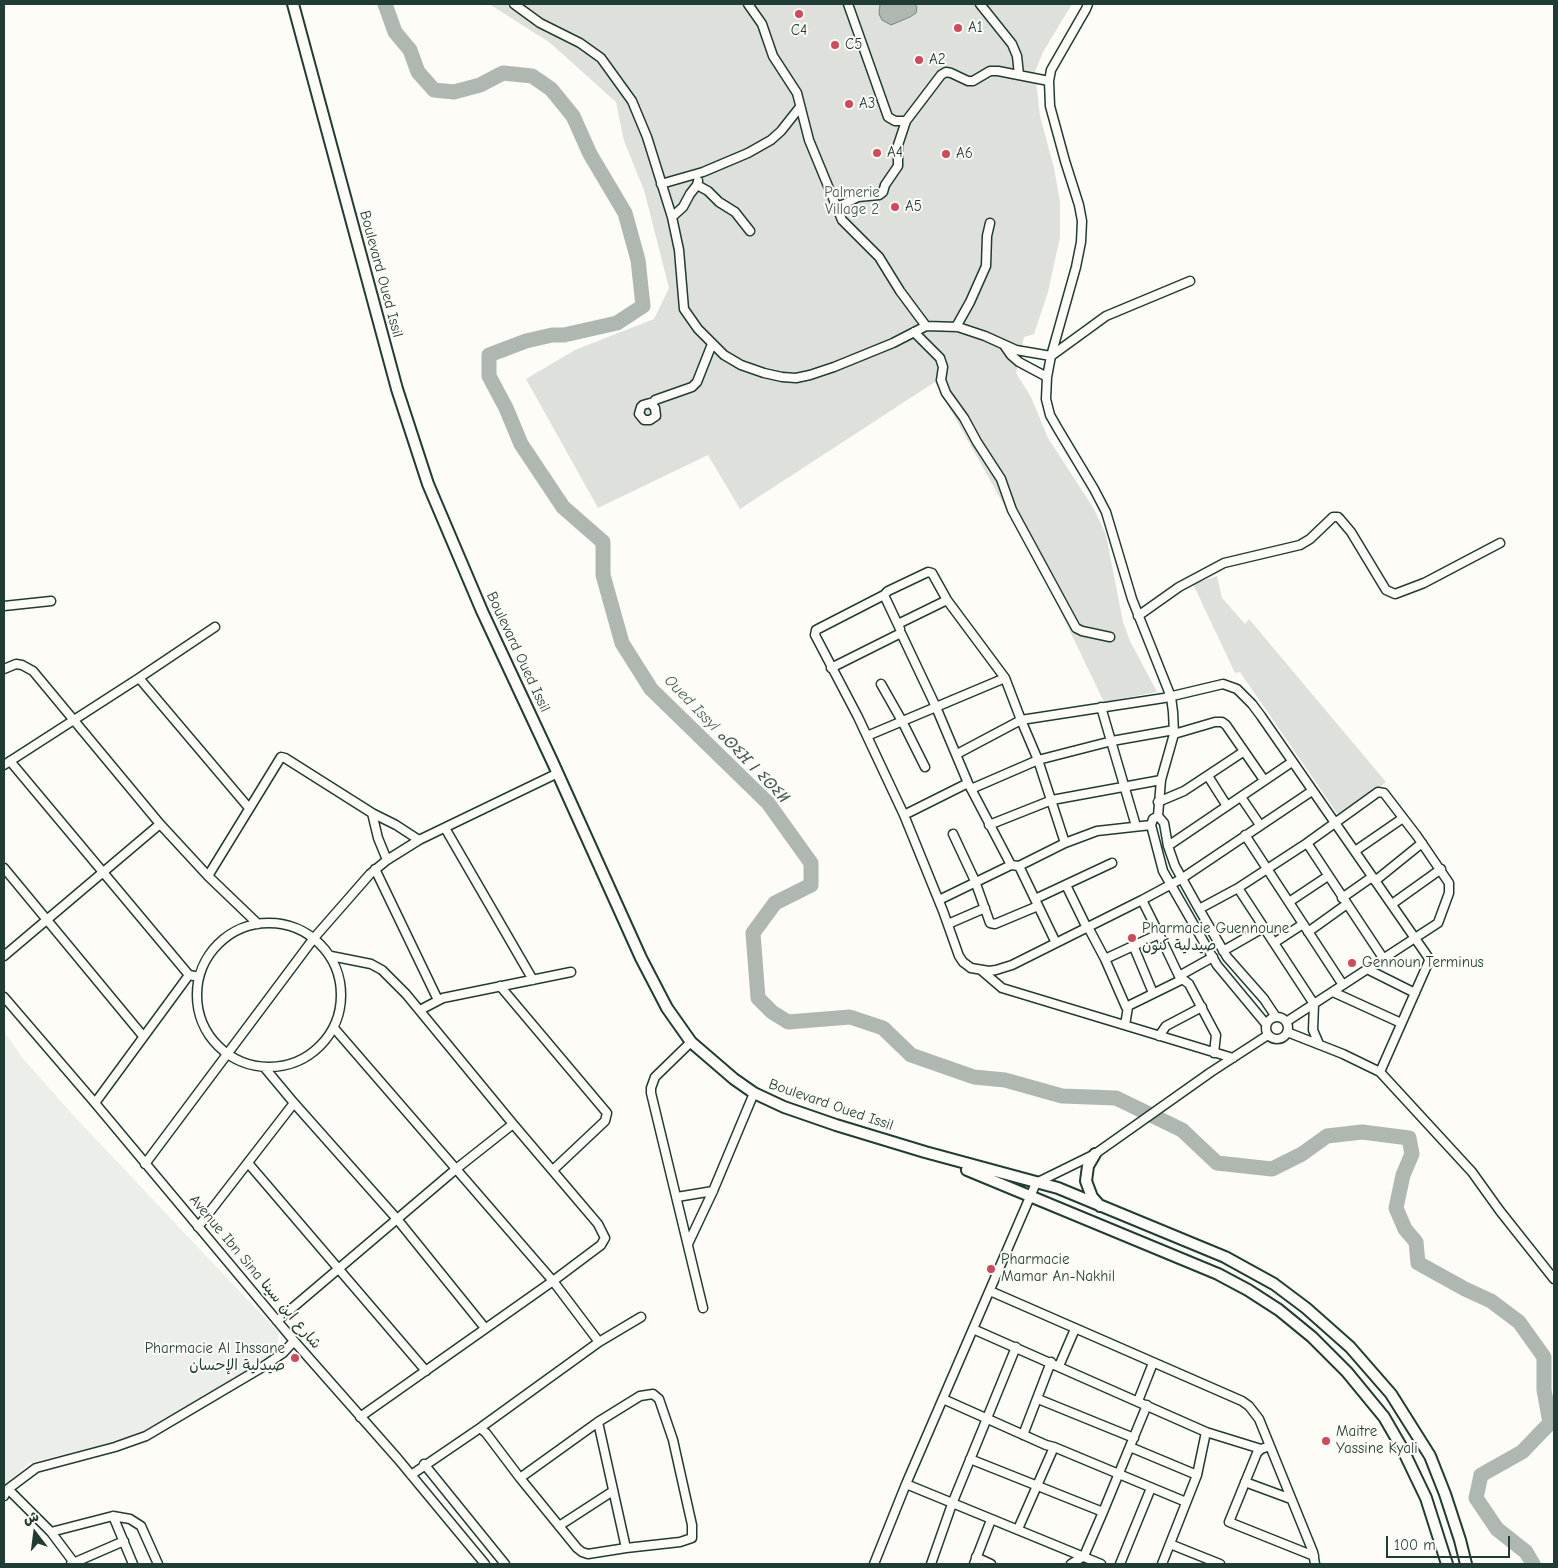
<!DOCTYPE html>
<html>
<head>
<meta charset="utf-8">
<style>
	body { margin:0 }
	#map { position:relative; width:1558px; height:1568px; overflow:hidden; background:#fdfcf7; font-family:"Comic Neue","Playpen Sans Arabic",sans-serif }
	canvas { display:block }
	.frame { position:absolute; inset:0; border:5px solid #1f3d34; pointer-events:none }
	.north { position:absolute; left:10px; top:1508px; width:50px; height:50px; -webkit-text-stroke:4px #fdfcf7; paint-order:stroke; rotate:345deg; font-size:14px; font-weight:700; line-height:20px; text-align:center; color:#1f3d34 }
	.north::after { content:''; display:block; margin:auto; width:18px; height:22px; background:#1f3d34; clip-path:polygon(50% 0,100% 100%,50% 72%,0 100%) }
	.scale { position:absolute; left:1386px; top:1536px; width:124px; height:22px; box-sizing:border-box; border:2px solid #1f3d34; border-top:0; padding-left:6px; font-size:15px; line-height:18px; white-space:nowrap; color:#1f3d34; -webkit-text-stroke:4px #fdfcf7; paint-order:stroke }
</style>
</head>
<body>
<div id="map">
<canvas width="1558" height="1568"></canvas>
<div class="frame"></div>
<div class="north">ش</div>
<div class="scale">100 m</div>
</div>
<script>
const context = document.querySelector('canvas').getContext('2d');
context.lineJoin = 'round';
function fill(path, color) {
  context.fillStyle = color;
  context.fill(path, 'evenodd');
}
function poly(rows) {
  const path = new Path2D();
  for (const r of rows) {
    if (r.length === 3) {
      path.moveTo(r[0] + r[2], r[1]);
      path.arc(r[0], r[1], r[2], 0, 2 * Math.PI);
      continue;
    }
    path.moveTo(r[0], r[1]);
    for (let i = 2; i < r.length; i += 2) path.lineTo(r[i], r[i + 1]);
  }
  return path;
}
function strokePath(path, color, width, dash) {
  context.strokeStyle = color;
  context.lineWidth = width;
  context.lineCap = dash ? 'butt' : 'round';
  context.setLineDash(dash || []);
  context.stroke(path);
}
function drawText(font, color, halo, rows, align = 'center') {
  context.font = font + ' "Comic Neue","Playpen Sans Arabic","Noto Sans Tifinagh",sans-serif';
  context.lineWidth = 4;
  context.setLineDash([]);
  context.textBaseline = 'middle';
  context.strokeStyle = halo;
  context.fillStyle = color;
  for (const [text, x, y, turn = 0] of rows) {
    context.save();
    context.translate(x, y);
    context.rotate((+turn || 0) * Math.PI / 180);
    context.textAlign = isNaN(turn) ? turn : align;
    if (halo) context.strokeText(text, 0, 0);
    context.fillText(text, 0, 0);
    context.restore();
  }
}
const built = poly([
	[4,1032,25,1061,74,1116,279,1333,276,1353,157,1424,127,1439,29,1463,4,1488]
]);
const green = poly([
	[489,4,1072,4,1043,52,1035,72,1040,116,1054,168,1060,202,1060,237,1048,292,1034,334,1024,337,1016,373,1031,397,1048,438,1094,509,1106,535,1123,622,1130,641,1157,692,1104,702,1041,571,935,382,740,509,708,455,598,508,526,379,575,350,654,319,669,288,644,190,624,141,616,102,549,42],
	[1217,576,1222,598,1245,624,1249,619,1386,782,1341,819,1240,672,1235,673,1193,584]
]);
const water = poly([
	[880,4,915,4,917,7,916,13,910,17,891,25,882,20,879,14,880,4]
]);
const river = poly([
	[385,4,395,32,410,50,418,72,434,90,454,92,480,85,503,73,532,76,551,89,573,116,590,154,625,213,638,260,643,306,617,323,564,335,552,335,526,341,489,355,489,376,506,408,521,444,563,507,603,542,603,575,622,643,651,689,768,803,811,863,811,885,775,903,753,933,758,998,772,1012,788,1022,850,1017,883,1028,911,1055,974,1077,1005,1080,1062,1096,1116,1098,1182,1130,1217,1163,1272,1169,1302,1154,1327,1136,1362,1132,1409,1138,1412,1154,1403,1175,1396,1208,1405,1229,1416,1242,1418,1263,1465,1289,1491,1301,1519,1322,1544,1357,1544,1390,1550,1423,1522,1452,1481,1475,1476,1498,1497,1529,1526,1552,1533,1564]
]);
const minor = poly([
	[514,4,540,23,580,43,601,58,632,101,647,137,672,217,679,250,684,309,698,329,724,355,741,365,764,373,782,377,796,378,810,375,834,367,893,343,926,326],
	[748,4,762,24,773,56,797,93,809,140,842,220,879,257,900,291,926,326,958,327,985,336,1016,350,1051,356,1106,316,1190,281],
	[848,4,888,117,895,121,906,121,941,75,946,72,951,73,968,81,973,81,990,71,998,71,1049,81],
	[980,4,1012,44,1017,56,1019,75],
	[1088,4,1086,9,1051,70,1049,81,1050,106,1065,161,1079,205,1082,221,1081,242,1076,267,1051,356,1047,377,1046,399,1050,415,1058,429,1094,489,1106,512,1132,599,1171,697,1173,712,1174,734,1161,780,1158,816,1153,819,1151,825,1163,871,1217,965,1266,1024],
	[661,184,703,172,748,153,771,140,781,131,800,107],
	[697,185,708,191,719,202,735,212,750,231],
	[836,208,858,197,879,195,883,192,885,185,898,166,898,145,906,121],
	[672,217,683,207,690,194,697,185,698,181],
	[956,327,970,302,986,266,987,236,990,223],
	[914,332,940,358,943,367,941,380,946,393,964,418,977,442,1001,479,1012,510,1076,628,1082,631,1110,637],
	[1004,345,1011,355,1019,362,1047,377],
	[652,405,655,408,656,416,650,420,644,420,639,414,641,407,643,405,650,403,652,405,655,400,692,387,697,382,712,344],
	[884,595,900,629],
	[4,606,51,601],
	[1138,616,1179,587,1224,563,1300,545,1310,539,1333,517,1338,517,1340,519,1351,532,1386,590,1395,594,1424,583,1500,543],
	[898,624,947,600],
	[831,668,901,633,936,707,968,783,1011,865],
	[4,669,16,664,22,665,33,671,160,824,208,876,258,924],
	[139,678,215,627],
	[881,684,902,721,925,767],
	[1101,707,1136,826],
	[1174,734,1215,722,1222,722,1226,725,1264,780],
	[867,736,1005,678],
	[957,754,1021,720,1164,698,1223,684,1237,689,1252,704,1261,716,1428,957,1429,961,1380,1072],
	[10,761,189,975,199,977],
	[4,765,139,678,249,808],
	[1208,776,1227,806],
	[971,789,1038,760,1112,741,1174,730],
	[1241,797,1260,825],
	[1158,802,1184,791,1243,752],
	[372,813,378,838,387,860],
	[904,815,968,783],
	[1158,816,1164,823,1168,846,1175,866,1199,909,1227,957,1264,999,1276,1017],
	[989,825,1052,800,1161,780],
	[445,828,533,980],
	[953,834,975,881,990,923,995,924,1038,906],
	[1245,835,1343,985],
	[1065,843,1038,760,1021,720,1005,678,947,600,932,573,928,572,888,591,884,595,816,630,815,635,858,717,904,815,943,911,959,956,963,962,971,968,989,971,996,970,1012,965,1142,900,1181,879,1312,791],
	[1307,843,1383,958],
	[1168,846,1292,762],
	[1355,851,1403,818],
	[1019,866,1056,943],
	[4,868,143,1036],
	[375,869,438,1000],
	[208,876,281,757,285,758,372,813,396,825,419,840],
	[1375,881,1422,843],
	[1066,885,1087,928],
	[1238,888,1314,1004,1313,1030,1319,1044],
	[1342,898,1372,877],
	[1035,899,1112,863],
	[939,900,1011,865,1019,866,1065,843,1097,831,1151,825],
	[1142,900,1159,934],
	[1289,902,1328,876],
	[1392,904,1441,869],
	[1199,909,1238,888,1307,843,1378,792,1384,793,1417,836,1449,883,1449,893,1438,923,1286,1022],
	[269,995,72],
	[948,924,985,908],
	[1088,927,1105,959,1159,934,1179,976,1213,957],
	[1308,932,1347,904],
	[1274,943,1303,924],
	[1133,945,1153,993],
	[1223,951,1263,928],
	[4,956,160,824],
	[331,956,371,964,382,970,406,994,513,1124,598,1224,605,1238,601,1245,553,1281,360,1417],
	[1105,959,1126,1007,1183,979],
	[1367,969,1415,993],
	[981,970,1002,988,1233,1058],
	[1180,977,1189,984,1216,1035,1214,1053],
	[500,986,607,1113,605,1121,553,1170],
	[1333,992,1401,1023],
	[4,997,95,1103,294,1341,398,1459,485,1564],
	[420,1010,443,998,571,972],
	[1277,1028,11],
	[1125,1025,1128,1007],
	[334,1028,553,1281,599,1342],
	[1287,1032,1343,1054,1380,1072,1472,1172,1500,1211,1554,1279],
	[1159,1036,1166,1026,1202,1007],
	[691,1042,655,1077,651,1088,651,1093,703,1308],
	[264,1067,294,1103,397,1219,485,1328],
	[95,1103,189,975],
	[248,1163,426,1371],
	[145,1164,314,938,370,874,387,860,419,840,558,773],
	[677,1197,713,1191],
	[198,1227,294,1103],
	[688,1244,713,1191,754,1093],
	[990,1291,1242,1401,1249,1406,1259,1419,1313,1552,1315,1564],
	[277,1321,456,1169,513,1124],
	[973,1329,1206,1432,1197,1475,1162,1564],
	[1059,1366,1075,1329],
	[943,1399,1046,1445,1054,1447,1186,1502],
	[1038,1399,1134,1438],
	[1138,1401,1153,1363],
	[598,1422,626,1548],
	[480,1428,486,1433,520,1478,577,1548,582,1552,588,1554,626,1548,680,1542,692,1538,692,1525,673,1440,659,1399,653,1394,640,1396,598,1422,520,1478],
	[1206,1432,1261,1449],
	[1023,1435,1051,1362],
	[1270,1446,1261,1449,1257,1453,1229,1522,1314,1556],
	[1130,1447,1197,1475],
	[970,1459,1103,1512],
	[424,1464,505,1564],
	[411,1475,480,1428,599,1342,641,1317],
	[1245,1482,1291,1499],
	[906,1484,1101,1564],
	[8,1489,51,1532,75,1564],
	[4,1496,8,1489,36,1468,115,1447,146,1436,261,1368,283,1353,294,1341],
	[113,1516,133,1564],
	[559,1526,613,1491],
	[1018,1529,1054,1447],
	[51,1532,113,1516,130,1519,141,1526,158,1564],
	[1170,1544,1220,1564],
	[976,1557,991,1564],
	[71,1564,124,1541],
	[874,1564,906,1484,1036,1183,1095,1154,1211,1072,1268,1035],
	[931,1564,952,1504,1016,1347],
	[974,1564,991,1520],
	[1071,1564,1084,1556,1103,1512,1147,1405],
	[1120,1564,1151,1488]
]);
const major = poly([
	[293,4,397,389,428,484,482,611,553,763,641,958,667,1008,691,1042,734,1079,754,1093,784,1107,836,1125,925,1152,1058,1188,1225,1257,1274,1284,1306,1308,1350,1347,1391,1394,1430,1456,1445,1494,1460,1540,1466,1564],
	[1095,1154,1088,1166,1086,1181,1092,1197,1100,1206],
	[967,1170,1218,1274,1248,1290,1279,1310,1312,1337,1347,1372,1384,1417,1402,1448,1426,1498,1447,1564]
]);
const markers = [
	[799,14,5,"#d1495b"],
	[958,28,5,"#d1495b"],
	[835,45,5,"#d1495b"],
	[919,60,5,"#d1495b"],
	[849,104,5,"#d1495b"],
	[877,153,5,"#d1495b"],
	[946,154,5,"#d1495b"],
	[895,207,5,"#d1495b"],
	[1132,938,5,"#d1495b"],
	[1352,963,5,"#d1495b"],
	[991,1269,5,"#d1495b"],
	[295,1358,5,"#d1495b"],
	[1326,1441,5,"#d1495b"]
];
const poiNames = [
	["A1",968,28],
	["C4",799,31,"center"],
	["C5",845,45],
	["A2",929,60],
	["A3",859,104],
	["A4",887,153],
	["A6",956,154],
	["A5",905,207],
	["Pharmacie Guennoune",1142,929],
	["صيدلية كنون",1142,946],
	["Gennoun Terminus",1362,963],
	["Pharmacie",1001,1260],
	["Mamar An-Nakhil",1001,1277],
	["Pharmacie Al Ihssane",285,1349,"right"],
	["صيدلية الإحسان",285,1366,"right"],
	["Maitre",1336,1432],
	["Yassine Kyali",1336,1449]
];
const parkNames = [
	["Palmerie",852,193],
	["Village 2",852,210]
];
const streetNames = [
	["Boulevard Oued Issil",381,274,75],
	["Boulevard Oued Issil",518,652,65],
	["Boulevard Oued Issil",831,1105,19],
	["Avenue Ibn Sina شارع ابن سينا",255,1272,50]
];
const waterNames = [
	["Oued Issyl ⴰⵙⵉⴼ ⵏ ⵉⵙⵉⵍ",726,739,46]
];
fill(built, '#eceee9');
fill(green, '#dde0db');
fill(water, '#aeb8b1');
strokePath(water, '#75877f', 1);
strokePath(river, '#aeb8b1', 15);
strokePath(minor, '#1f3d34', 11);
strokePath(major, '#1f3d34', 14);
strokePath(minor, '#fdfcf7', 8);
strokePath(major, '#fdfcf7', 10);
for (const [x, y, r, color] of markers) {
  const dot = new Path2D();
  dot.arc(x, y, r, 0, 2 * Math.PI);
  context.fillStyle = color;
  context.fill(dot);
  strokePath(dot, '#fdfcf7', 2);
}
drawText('15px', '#1f3d34', '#fdfcf7', poiNames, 'left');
drawText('15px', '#455e55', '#fdfcf7', parkNames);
drawText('15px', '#1f3d34', '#fdfcf7', streetNames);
drawText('italic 16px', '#435c53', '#fdfcf7', waterNames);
</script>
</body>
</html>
